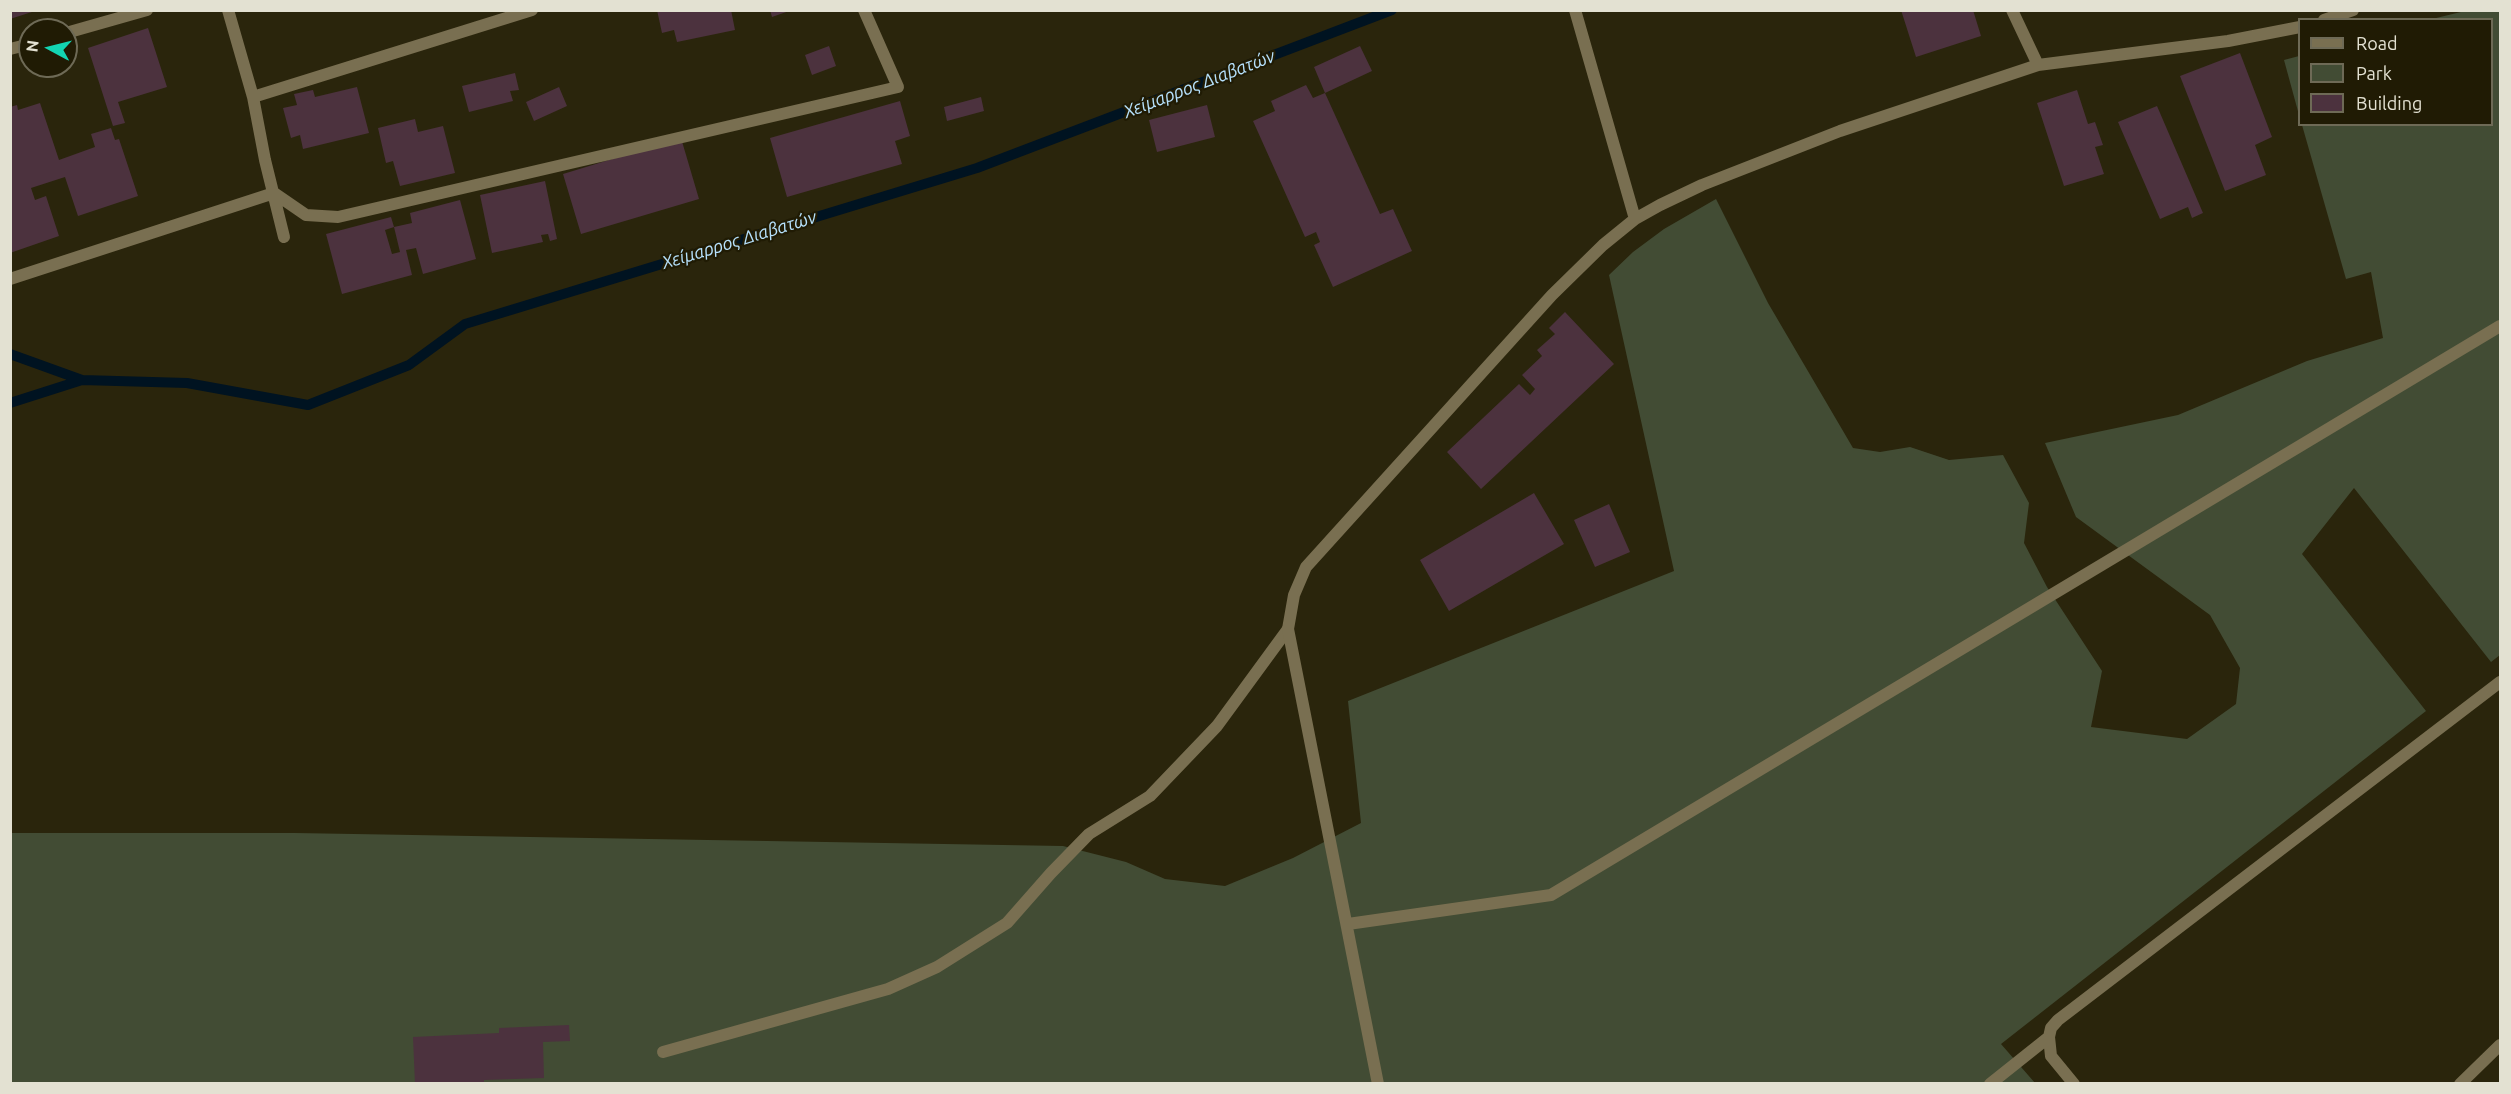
<!DOCTYPE html>
<html>
<head>
<meta charset="utf-8">
<style>
	body { margin:0 }
	#map { position:relative; width:2511px; height:1094px; overflow:hidden; background:#2a250c; font-family:Ubuntu,sans-serif }
	canvas { display:block }
	.frame { position:absolute; inset:0; border:12px solid #e3e1d2; pointer-events:none }
	.legend { position:absolute; left:2298px; top:18px; width:195px; height:108px; box-sizing:border-box; background:#201b04; border:2px solid #6e6a56; margin:0; padding:8px 10px; list-style:none; font-size:18px; color:#e3e1d2 }
	.legend li { display:flex; align-items:center; gap:12px; height:30px }
	.legend b { width:30px; border:2px solid #6e6a56 }
	.north { position:absolute; left:18px; top:18px; width:60px; height:60px; box-sizing:border-box; background:#201b04; border:2px solid #6e6a56; border-radius:50%; rotate:277deg; font-size:16px; font-weight:700; line-height:24px; text-align:center; color:#e3e1d2 }
	.north::after { content:''; display:block; margin:auto; width:21px; height:27px; background:#13d5b3; clip-path:polygon(50% 0,100% 100%,50% 72%,0 100%) }
</style>
</head>
<body>
<div id="map">
<canvas width="2511" height="1094"></canvas>
<div class="frame"></div>
<ul class="legend">
<li><b style="height:8px;background:#796f51"></b>Road</li>
<li><b style="height:16px;background:#424c34"></b>Park</li>
<li><b style="height:16px;background:#4c323e"></b>Building</li>
</ul>
<div class="north">N</div>
</div>
<script>
const context = document.querySelector('canvas').getContext('2d');
context.lineJoin = 'round';
function fill(path, color) {
  context.fillStyle = color;
  context.fill(path, 'evenodd');
}
function poly(rows) {
  const path = new Path2D();
  for (const r of rows) {
    path.moveTo(r[0], r[1]);
    for (let i = 2; i < r.length; i += 2) path.lineTo(r[i], r[i + 1]);
  }
  return path;
}
function strokePath(path, color, width, dash) {
  context.strokeStyle = color;
  context.lineWidth = width;
  context.lineCap = dash ? 'butt' : 'round';
  context.setLineDash(dash || []);
  context.stroke(path);
}
function drawText(font, color, halo, rows, align = 'center') {
  context.font = font + ' Ubuntu,sans-serif';
  context.lineWidth = 4.5;
  context.setLineDash([]);
  context.textBaseline = 'middle';
  context.strokeStyle = halo;
  context.fillStyle = color;
  for (const [text, x, y, turn = 0] of rows) {
    context.save();
    context.translate(x, y);
    context.rotate((+turn || 0) * Math.PI / 180);
    context.textAlign = isNaN(turn) ? turn : align;
    if (halo) context.strokeText(text, 0, 0);
    context.fillText(text, 0, 0);
    context.restore();
  }
}
const green = poly([
	[2465,11,2500,11,2500,655,2491,662,2354,488,2302,554,2426,711,2001,1044,2035,1083,11,1083,10,833,295,833,1063,846,1126,862,1165,879,1225,886,1293,858,1361,823,1348,701,1674,571,1609,275,1633,252,1664,229,1716,199,1768,303,1853,448,1880,452,1910,447,1949,460,2003,455,2029,503,2024,543,2047,587,2102,671,2091,727,2187,739,2236,704,2240,668,2210,615,2076,517,2045,443,2178,415,2307,361,2383,338,2371,272,2346,279,2302,125,2492,124,2492,20,2432,19],
	[2299,56,2300,56,2299,115,2284,60]
]);
const stream = poly([
	[10,354,82,380,187,383,308,405,409,365,465,324,977,168,1392,10],
	[10,403,82,380]
]);
const building = poly([
	[10,10,35,10,35,11,10,19],
	[657,10,731,10,735,30,677,42,674,30,662,33],
	[770,10,789,10,789,11,772,17],
	[1901,10,1973,10,1981,36,1916,57],
	[148,28,167,87,118,102,125,123,113,126,88,48],
	[829,46,836,66,812,75,805,55],
	[1360,46,1372,71,1325,93,1314,67],
	[2240,53,2272,137,2255,145,2266,175,2225,191,2180,76],
	[515,73,519,90,510,91,513,101,469,112,462,86],
	[1306,85,1313,98,1325,93,1380,214,1393,209,1412,251,1333,287,1314,245,1320,242,1316,232,1305,237,1253,121,1275,111,1271,101],
	[357,87,369,133,303,149,300,135,291,138,283,108,297,105,294,94,313,90,315,97],
	[559,87,567,106,534,121,526,102],
	[2077,90,2088,124,2095,122,2103,145,2095,147,2104,174,2064,186,2037,103],
	[981,97,984,111,947,121,944,107],
	[900,101,910,136,895,141,902,164,787,197,770,138],
	[40,103,59,160,95,147,91,134,111,128,115,140,119,139,138,196,78,216,65,177,31,188,35,200,46,196,59,236,10,253,10,107,17,105,18,110],
	[1207,105,1215,137,1157,152,1149,120],
	[2157,106,2203,213,2192,218,2188,207,2160,219,2118,122],
	[415,119,418,132,443,126,455,173,400,186,393,161,386,163,378,128],
	[681,138,699,199,581,234,563,174],
	[545,181,557,239,550,241,548,234,541,235,543,242,492,253,480,195],
	[460,200,476,259,423,274,416,248,406,250,412,275,342,294,326,234,391,217,394,227,412,223,410,213],
	[394,227,400,252,392,254,385,230],
	[1565,312,1614,364,1481,489,1447,452,1519,384,1530,395,1535,389,1522,375,1542,356,1537,350,1555,334,1549,328],
	[1534,493,1564,544,1449,611,1420,560],
	[1609,504,1630,552,1595,567,1574,520],
	[569,1025,570,1041,543,1042,544,1078,484,1080,484,1084,415,1084,413,1037,499,1033,499,1028]
]);
const lane = poly([
	[663,1052,888,989,937,967,1007,923,1051,873,1089,834,1150,796,1217,726,1288,629]
]);
const street = poly([
	[228,10,253,97,265,160,284,237],
	[1575,10,1635,219],
	[2012,10,2038,65],
	[2324,20,2353,10],
	[66,33,147,10],
	[10,49,30,44],
	[253,97,532,10],
	[10,279,274,193,306,215,338,217,898,87,864,10],
	[1348,924,1551,895,2500,326],
	[1378,1084,1288,629,1294,595,1306,567,1552,295,1603,245,1635,219,1660,205,1702,185,1840,131,2038,65,2228,41,2300,27],
	[1990,1084,2049,1037],
	[2074,1084,2051,1056,2049,1037,2051,1028,2058,1020,2500,682],
	[2460,1084,2500,1045]
]);
const waterNames = [
	["Χείμαρρος Διαβατών",1199,84,-21],
	["Χείμαρρος Διαβατών",739,240,-17]
];
fill(green, '#424c34');
strokePath(stream, '#001321', 10);
fill(building, '#4c323e');
strokePath(lane, '#796f51', 12);
strokePath(street, '#796f51', 12);
drawText('italic 18px', '#b6e1fc', '#201b04', waterNames);
</script>
</body>
</html>
